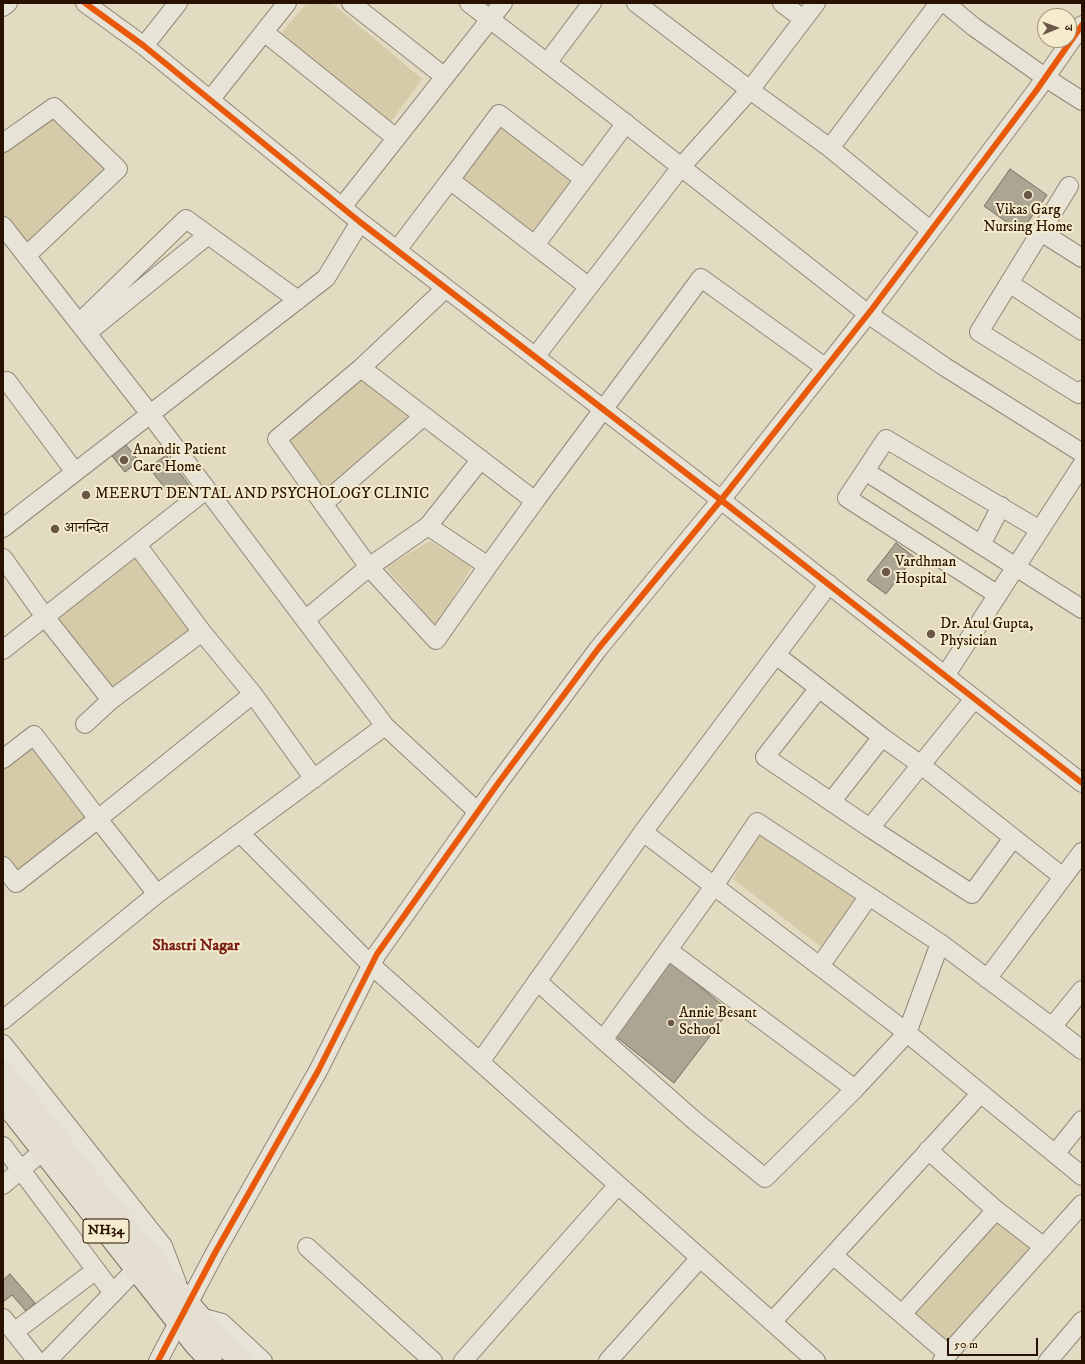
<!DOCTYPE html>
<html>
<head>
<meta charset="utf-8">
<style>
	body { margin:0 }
	#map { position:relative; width:1085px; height:1364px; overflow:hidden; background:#e2dac1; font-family:"IM FELL DW Pica","Noto Serif Devanagari",serif }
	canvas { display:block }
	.frame { position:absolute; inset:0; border:4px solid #291102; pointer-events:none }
	.north { position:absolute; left:1037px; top:8px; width:40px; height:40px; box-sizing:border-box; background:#f5ecce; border:1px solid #a3947c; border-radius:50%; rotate:89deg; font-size:11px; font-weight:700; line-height:16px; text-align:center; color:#291102 }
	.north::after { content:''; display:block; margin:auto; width:14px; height:18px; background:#6a5745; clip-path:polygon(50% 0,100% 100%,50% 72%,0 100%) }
	.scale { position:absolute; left:947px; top:1338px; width:91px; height:18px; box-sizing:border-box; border:2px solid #291102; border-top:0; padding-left:5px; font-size:12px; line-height:14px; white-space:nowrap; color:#291102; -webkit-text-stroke:3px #f5ecce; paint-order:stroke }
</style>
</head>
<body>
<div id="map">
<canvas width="1085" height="1364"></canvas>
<div class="frame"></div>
<div class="north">उ</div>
<div class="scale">50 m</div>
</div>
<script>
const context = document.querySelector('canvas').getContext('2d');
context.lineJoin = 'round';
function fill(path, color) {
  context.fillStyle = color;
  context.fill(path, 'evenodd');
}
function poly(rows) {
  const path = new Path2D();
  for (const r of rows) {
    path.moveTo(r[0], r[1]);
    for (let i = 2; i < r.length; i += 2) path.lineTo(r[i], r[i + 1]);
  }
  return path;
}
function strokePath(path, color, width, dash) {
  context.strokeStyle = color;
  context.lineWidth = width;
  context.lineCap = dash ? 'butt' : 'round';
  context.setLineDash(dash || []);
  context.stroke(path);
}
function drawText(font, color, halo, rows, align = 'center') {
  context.font = font + ' "IM FELL DW Pica","Noto Serif Devanagari",serif';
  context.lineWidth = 4;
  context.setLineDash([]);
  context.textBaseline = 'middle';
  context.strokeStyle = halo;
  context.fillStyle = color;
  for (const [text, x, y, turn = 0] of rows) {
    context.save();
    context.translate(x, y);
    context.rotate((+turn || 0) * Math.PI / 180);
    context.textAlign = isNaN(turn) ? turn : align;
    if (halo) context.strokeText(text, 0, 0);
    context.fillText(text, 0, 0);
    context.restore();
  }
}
const green = poly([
	[307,3,332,3,422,79,387,127,279,36],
	[55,116,108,169,27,244,3,213,3,151],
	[500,120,576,179,534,236,457,178],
	[362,375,415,416,324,496,284,439],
	[430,541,472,567,436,625,385,567],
	[135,554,193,631,113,693,51,618],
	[35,744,89,817,19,874,3,854,3,767],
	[761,831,860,896,821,947,733,879],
	[997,1218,1036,1247,949,1343,910,1313]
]);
const building = poly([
	[1010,169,1047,195,1021,232,984,206,1010,169],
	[126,445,139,461,125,472,112,456,126,445],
	[166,455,189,485,173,498,149,468,166,455],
	[896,543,914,557,886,594,867,580,896,543],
	[670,961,729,1011,674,1083,614,1035,670,961],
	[10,1274,35,1303,26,1311,12,1295,3,1302,3,1280,10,1274]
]);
const minor = poly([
	[85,3,144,46,360,222,721,500,1082,783],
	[351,3,445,77],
	[469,3,620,119,868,314,945,367,1082,453],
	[636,3,750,90,816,3],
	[782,3,803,19],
	[945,3,974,27,1046,78,1082,101],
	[3,7,8,3],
	[264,32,396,138],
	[144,46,178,3],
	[547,63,592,3],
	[210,100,287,3],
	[3,143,54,107,118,169,26,256],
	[450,180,499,114,584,179],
	[1069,186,979,332,1079,394,1082,390],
	[342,207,503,3],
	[3,226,150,414,385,726,157,894,3,1020],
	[931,231,830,148,939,3],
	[1041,232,1082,258],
	[535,245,626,123],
	[397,250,450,180,589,287],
	[1009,283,1082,331],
	[79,323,186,219,298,300],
	[87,333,208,235],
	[535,357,681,167,750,90,830,148],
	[361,368,446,288],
	[7,381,75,472],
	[424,416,535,501,488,566],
	[865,471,1082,609],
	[535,501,701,278,826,368],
	[428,526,488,566,436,640,369,567,428,526],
	[428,526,481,459],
	[3,528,326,278,360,222],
	[981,545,1001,506],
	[3,558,45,617,111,700,202,632,137,545],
	[998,595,847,498,886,439,1040,530],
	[305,620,369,567,332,516,277,439,361,368,424,416,323,504],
	[3,650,206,490],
	[776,655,882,737,921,765,1063,877],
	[945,676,1082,465],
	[819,688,765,757,870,828],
	[253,694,314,779],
	[974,699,870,828,972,894,1013,838],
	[85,724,111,700],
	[385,726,478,812],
	[3,759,34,735,98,819,16,883,3,866],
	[831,802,882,737],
	[643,832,901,1028,1082,1176],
	[240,833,371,965,816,1361],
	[157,894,98,819,253,694,202,632],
	[940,943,1052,1027],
	[668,950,855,1089],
	[820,966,869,896],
	[987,979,1082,852],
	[537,981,603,1040,695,1121,765,1178,855,1089,907,1033,940,943,757,822,714,886,603,1040],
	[1082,990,1052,1027,1082,1050],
	[3,1044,163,1246,177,1283],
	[480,1062,643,832,829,584],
	[3,1146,113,1293,47,1361],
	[928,1150,996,1210],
	[1055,1154,1082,1120],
	[3,1185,43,1151],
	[307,1247,433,1361],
	[833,1255,948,1354,942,1361],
	[113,1293,136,1269],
	[902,1314,996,1210,1044,1247],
	[200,1317,222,1323,263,1361],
	[3,1318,37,1361],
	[772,1322,981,1093],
	[14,1332,96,1270],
	[948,1354,1082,1204],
	[158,1361,216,1251,318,1071,377,954,499,782,598,649,721,500,872,309,1036,91,1082,25],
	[463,1361,618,1185],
	[608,1361,700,1258],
	[1048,1361,1082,1321]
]);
const highway = poly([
	[3,1071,97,1190,189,1304,220,1341,241,1361],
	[3,1100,196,1345,211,1361]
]);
const cycleway = poly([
	[85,3,144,46,360,222,721,500,1082,783],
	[158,1361,216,1251,318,1071,377,954,499,782,598,649,721,500,872,309,1036,91,1082,25]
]);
const markers = [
	[1028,195,5,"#6a5745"],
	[124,460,5,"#6a5745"],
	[86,495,5,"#6a5745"],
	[55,529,5,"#6a5745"],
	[886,572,5,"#6a5745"],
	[931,634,5,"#6a5745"],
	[671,1023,4,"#6a5745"]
];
const shields = [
	[106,1231,46]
];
const shieldNames = [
	["NH34",106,1231]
];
const poiNames = [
	["Vikas Garg",1028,211,"center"],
	["Nursing Home",1028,228,"center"],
	["Anandit Patient",133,451],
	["Care Home",133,468],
	["MEERUT DENTAL AND PSYCHOLOGY CLINIC",95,495],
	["आनन्दित",64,529],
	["Vardhman",895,563],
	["Hospital",895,580],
	["Dr. Atul Gupta,",940,625],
	["Physician",940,642],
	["Annie Besant",679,1014],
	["School",679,1031]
];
const neighbourhoodNames = [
	["Shastri Nagar",196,947]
];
fill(green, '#d6cba9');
fill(building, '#aca594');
strokePath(building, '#756d5f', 1);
strokePath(minor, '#908878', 20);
strokePath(highway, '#756d5f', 24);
strokePath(minor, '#e7e3d7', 18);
strokePath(highway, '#e4dfd0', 22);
strokePath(cycleway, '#e8590c', 6);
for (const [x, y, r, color] of markers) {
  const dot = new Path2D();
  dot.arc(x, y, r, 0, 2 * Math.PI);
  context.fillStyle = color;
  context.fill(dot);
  strokePath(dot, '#f5ecce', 1.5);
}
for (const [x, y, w] of shields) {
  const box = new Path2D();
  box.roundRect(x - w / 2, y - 12, w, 24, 3);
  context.fillStyle = '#f5ecce';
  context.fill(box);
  strokePath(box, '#291102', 1);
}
drawText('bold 14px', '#291102', null, shieldNames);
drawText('15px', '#291102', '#f5ecce', poiNames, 'left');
drawText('bold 16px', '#7a1f14', '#f5ecce', neighbourhoodNames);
</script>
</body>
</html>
